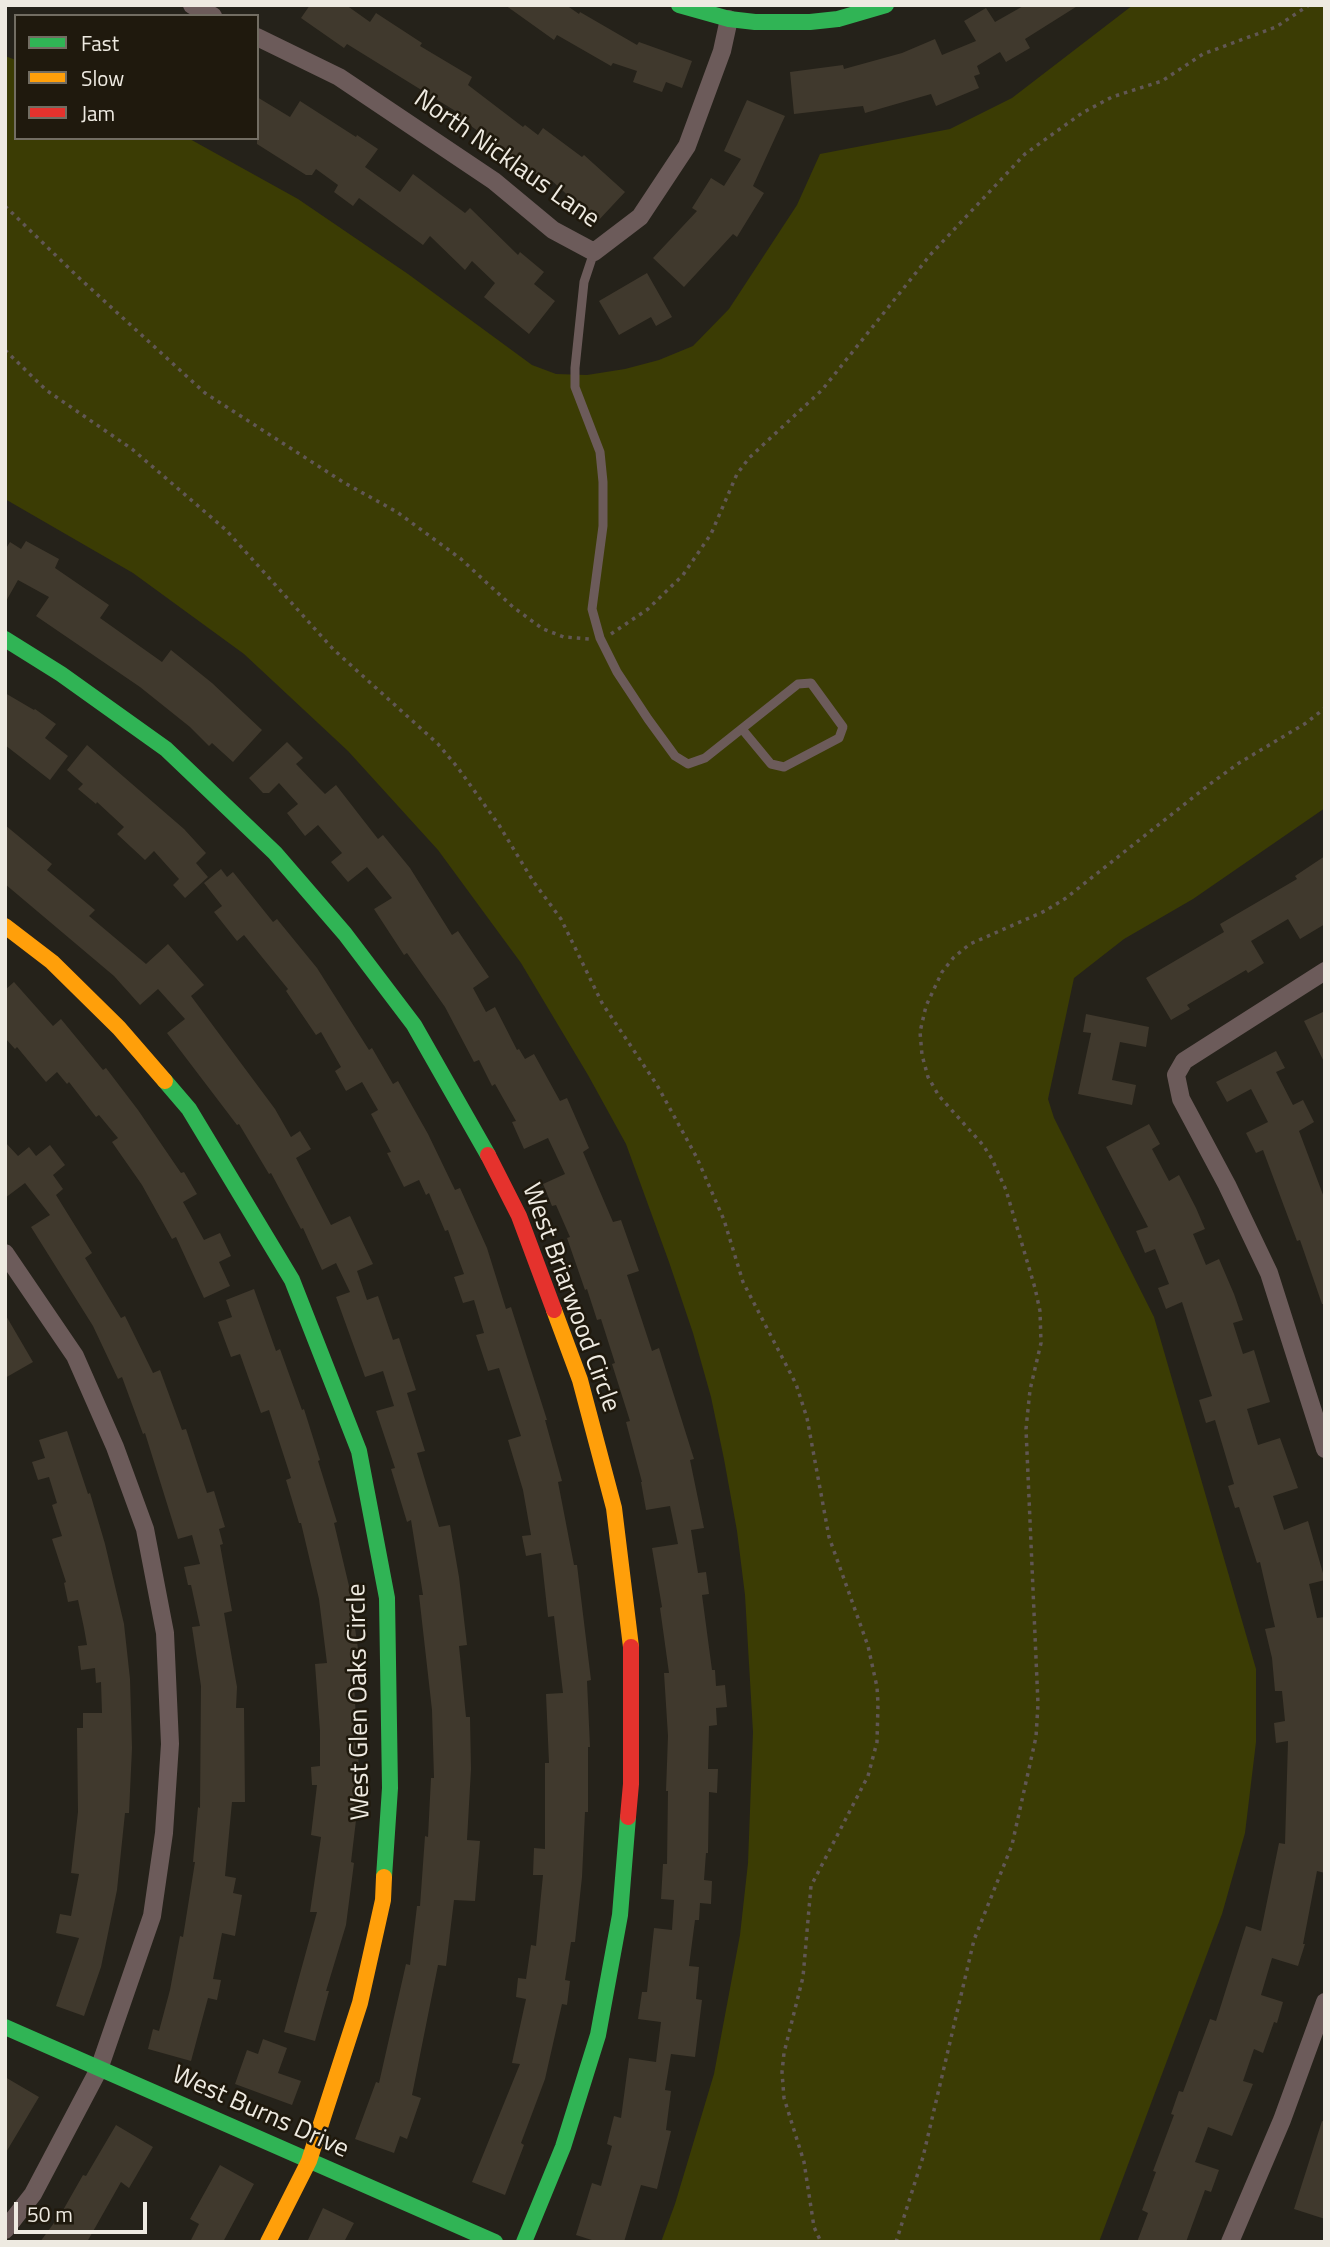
<!DOCTYPE html>
<html>
<head>
<meta charset="utf-8">
<style>
	body { margin:0 }
	#map { position:relative; width:1330px; height:2247px; overflow:hidden; background:#25221a; font-family:"Titillium Web",sans-serif }
	canvas { display:block }
	.frame { position:absolute; inset:0; border:7px solid #eeeae1; pointer-events:none }
	.legend { position:absolute; left:14px; top:14px; width:245px; height:126px; box-sizing:border-box; background:#1f190d; border:2px solid #726d62; margin:0; padding:9px 12px; list-style:none; font-size:21px; color:#eeeae1 }
	.legend li { display:flex; align-items:center; gap:14px; height:35px }
	.legend b { width:35px; border:2px solid #726d62 }
	.scale { position:absolute; left:14px; top:2202px; width:133px; height:32px; box-sizing:border-box; border:4px solid #eeeae1; border-top:0; padding-left:9px; font-size:21px; line-height:24px; white-space:nowrap; color:#eeeae1; -webkit-text-stroke:5px #1f190d; paint-order:stroke }
</style>
</head>
<body>
<div id="map">
<canvas width="1330" height="2247"></canvas>
<div class="frame"></div>
<ul class="legend">
<li><b style="height:9px;background:#30b455"></b>Fast</li>
<li><b style="height:9px;background:#ff9f0a"></b>Slow</li>
<li><b style="height:9px;background:#e5322d"></b>Jam</li>
</ul>
<div class="scale">50 m</div>
</div>
<script>
const context = document.querySelector('canvas').getContext('2d');
context.lineJoin = 'round';
function fill(path, color) {
  context.fillStyle = color;
  context.fill(path, 'evenodd');
}
function poly(rows) {
  const path = new Path2D();
  for (const r of rows) {
    path.moveTo(r[0], r[1]);
    for (let i = 2; i < r.length; i += 2) path.lineTo(r[i], r[i + 1]);
  }
  return path;
}
function strokePath(path, color, width, dash) {
  context.strokeStyle = color;
  context.lineWidth = width;
  context.lineCap = dash ? 'butt' : 'round';
  context.setLineDash(dash || []);
  context.stroke(path);
}
function drawText(font, color, halo, rows, align = 'center') {
  context.font = font + ' "Titillium Web",sans-serif';
  context.lineWidth = 5;
  context.setLineDash([]);
  context.textBaseline = 'middle';
  context.strokeStyle = halo;
  context.fillStyle = color;
  for (const [text, x, y, turn = 0] of rows) {
    context.save();
    context.translate(x, y);
    context.rotate((+turn || 0) * Math.PI / 180);
    context.textAlign = isNaN(turn) ? turn : align;
    if (halo) context.strokeText(text, 0, 0);
    context.fillText(text, 0, 0);
    context.restore();
  }
}
const green = poly([
	[1133,5,1325,5,1325,808,1193,899,1124,939,1074,978,1048,1099,1054,1118,1154,1317,1256,1669,1256,1742,1245,1833,1222,1914,1099,2242,661,2242,675,2204,714,2074,740,1935,748,1863,753,1732,745,1595,737,1531,724,1459,711,1397,693,1333,669,1262,626,1144,588,1075,521,963,438,850,348,751,244,654,133,573,5,499,5,56,16,60,16,138,188,138,298,199,408,274,532,365,556,374,587,375,625,369,659,360,693,346,729,309,797,205,820,154,950,129,1012,98]
]);
const building = poly([
	[310,5,346,5,370,22,376,13,422,43,420,46,472,77,468,85,523,127,525,125,538,135,543,128,582,157,584,155,625,192,597,222,551,180,549,184,455,114,457,112,347,44,344,48,301,18],
	[505,5,566,5,579,14,580,12,637,45,639,42,692,61,682,88,666,82,662,92,633,82,637,71,613,63,611,66,557,35,554,40],
	[1025,5,1079,5,1025,39,1030,48,1006,62,1000,52,977,66,980,74,974,76,979,88,936,106,931,94,865,113,863,106,794,114,790,72,843,65,844,69,902,53,935,39,942,55,976,41,964,21,986,8,995,22],
	[257,97,290,117,300,101,356,137,357,135,378,149,365,167,400,192,413,174,465,213,470,208,518,255,520,252,544,272,534,284,555,301,529,334,484,297,495,283,472,261,465,270,430,236,423,245,359,198,353,206,334,192,338,185,316,169,312,175,306,175,257,144],
	[747,100,785,116,753,186,764,193,737,237,733,234,684,287,653,258,697,211,692,208,711,178,724,186,741,159,724,151],
	[647,273,672,317,656,326,651,317,619,335,599,301],
	[26,541,59,559,55,568,109,605,100,618,162,662,171,650,212,683,262,730,233,762,212,743,209,746,190,727,140,687,36,616,49,597,18,580,5,603,5,550,10,542,21,549],
	[5,693,34,710,35,709,56,724,45,738,68,756,50,780,5,745],
	[287,742,303,758,296,764,318,787,325,794,336,785,378,839,383,835,410,868,452,935,458,931,489,977,473,988,486,1012,495,1007,517,1050,519,1049,525,1059,534,1054,560,1101,567,1098,589,1148,583,1152,613,1222,621,1220,639,1271,627,1275,652,1351,659,1348,694,1459,690,1460,704,1528,691,1530,698,1573,706,1572,709,1594,702,1595,712,1670,715,1670,716,1686,725,1685,727,1707,716,1708,717,1725,709,1726,708,1769,718,1769,717,1793,709,1792,708,1853,706,1853,704,1880,712,1881,711,1904,700,1903,699,1920,695,1920,689,1966,699,1967,696,1999,702,2000,695,2057,671,2054,665,2090,671,2091,666,2130,671,2131,657,2189,641,2185,624,2242,598,2242,576,2235,592,2183,601,2186,612,2146,607,2144,614,2116,621,2118,629,2058,656,2062,661,2022,638,2019,642,1992,647,1992,654,1928,672,1930,674,1900,661,1899,663,1864,667,1864,668,1791,666,1791,668,1736,664,1673,669,1673,660,1608,662,1607,652,1548,678,1544,670,1506,646,1510,641,1482,642,1482,626,1422,630,1421,612,1364,615,1363,601,1319,597,1320,587,1289,585,1290,567,1238,570,1237,556,1205,552,1206,543,1184,565,1174,548,1138,524,1149,512,1122,516,1121,495,1084,492,1086,479,1060,474,1062,445,1007,407,953,404,955,374,909,392,898,367,867,348,882,331,862,342,853,318,825,305,836,287,813,298,804,279,783,269,793,263,793,249,778],
	[87,745,184,829,206,853,196,863,208,877,185,898,173,885,179,879,154,851,145,860,117,834,124,827,97,802,96,804,78,789,83,784,67,770],
	[5,825,52,864,47,870,95,910,89,916,146,964,168,944,204,985,191,996,275,1109,291,1137,300,1131,311,1149,296,1158,331,1225,350,1216,373,1264,357,1271,367,1300,378,1296,393,1340,399,1338,416,1390,407,1393,425,1451,417,1453,439,1527,450,1525,459,1577,467,1645,459,1646,466,1717,470,1717,471,1769,467,1840,480,1841,475,1901,454,1900,446,1966,438,1965,412,2095,421,2098,407,2139,400,2136,394,2153,355,2139,376,2082,379,2083,406,1964,410,1965,417,1906,420,1906,425,1836,428,1837,431,1778,434,1778,432,1710,419,1595,423,1595,411,1520,407,1522,391,1469,395,1468,376,1411,394,1406,383,1371,365,1377,336,1297,350,1292,336,1263,322,1270,303,1228,301,1229,271,1173,269,1174,239,1124,237,1125,167,1033,185,1019,158,989,140,1005,114,976,5,884],
	[1325,856,1325,924,1300,939,1288,919,1251,941,1264,963,1248,973,1246,970,1187,1005,1190,1009,1171,1020,1146,978,1224,932,1220,924,1297,879,1295,876],
	[221,869,227,877,233,872,273,922,277,919,317,968,369,1050,372,1048,393,1084,398,1081,428,1134,455,1190,460,1188,487,1248,506,1309,511,1307,547,1420,545,1420,562,1481,558,1482,574,1565,577,1565,591,1680,587,1681,590,1747,588,1747,588,1812,585,1812,582,1877,575,1942,571,1942,565,1980,570,1981,567,2005,562,2004,545,2079,521,2143,524,2145,505,2195,472,2182,520,2064,512,2063,526,1999,516,1997,518,1978,526,1979,531,1945,536,1946,543,1875,533,1875,534,1848,545,1849,545,1763,549,1763,546,1694,563,1693,554,1616,548,1617,541,1553,526,1556,522,1536,531,1535,523,1490,508,1440,521,1436,499,1368,488,1371,476,1335,484,1333,474,1300,463,1303,454,1277,464,1274,448,1230,445,1231,429,1193,426,1195,419,1180,404,1187,387,1153,391,1152,371,1114,378,1110,362,1082,346,1091,335,1071,341,1067,321,1032,316,1035,286,991,288,989,244,935,237,941,214,912,222,906,204,883],
	[14,982,53,1026,61,1019,103,1070,106,1068,138,1110,181,1173,184,1172,197,1194,183,1202,204,1240,220,1233,231,1256,219,1262,230,1286,204,1298,176,1237,172,1239,142,1185,112,1142,118,1138,99,1115,96,1117,69,1082,67,1084,57,1072,46,1082,17,1047,15,1049,5,1038,5,990],
	[1325,1011,1325,1064,1304,1021],
	[1086,1014,1149,1027,1146,1047,1120,1042,1112,1080,1136,1085,1132,1105,1078,1094,1091,1033,1083,1032],
	[1276,1051,1285,1068,1276,1072,1293,1105,1303,1100,1314,1122,1299,1131,1325,1200,1325,1304,1322,1304,1300,1240,1297,1241,1263,1150,1256,1153,1246,1133,1268,1122,1251,1089,1227,1102,1216,1082],
	[1149,1124,1160,1144,1152,1149,1169,1181,1179,1175,1196,1208,1205,1229,1193,1234,1206,1265,1219,1259,1234,1294,1243,1320,1233,1323,1243,1354,1254,1350,1270,1402,1247,1409,1258,1445,1280,1438,1298,1488,1273,1496,1284,1530,1308,1521,1325,1580,1309,1584,1317,1618,1325,1617,1325,1873,1317,1871,1303,1944,1305,1944,1298,1966,1272,1958,1261,1995,1283,2002,1277,2023,1274,2022,1263,2053,1254,2049,1243,2081,1253,2084,1232,2136,1208,2127,1195,2162,1219,2170,1211,2192,1205,2190,1186,2242,1137,2242,1148,2213,1142,2210,1156,2172,1153,2171,1174,2115,1171,2114,1179,2091,1183,2092,1210,2019,1216,2021,1246,1926,1261,1931,1279,1843,1285,1844,1288,1741,1276,1743,1274,1723,1285,1721,1282,1691,1275,1691,1272,1658,1265,1629,1275,1627,1260,1562,1257,1563,1239,1507,1235,1508,1228,1486,1234,1484,1215,1420,1206,1423,1199,1400,1212,1396,1182,1302,1166,1309,1158,1288,1169,1284,1155,1249,1145,1253,1136,1231,1148,1227,1106,1147],
	[5,1142,18,1156,29,1147,36,1156,50,1145,65,1165,53,1175,63,1189,56,1195,92,1253,85,1258,121,1318,125,1316,153,1373,160,1370,182,1430,186,1429,207,1493,214,1491,225,1527,219,1529,223,1544,220,1545,232,1611,224,1613,237,1687,236,1708,244,1708,245,1802,232,1802,225,1876,236,1878,233,1893,242,1895,235,1936,222,1933,213,1979,221,1980,217,2000,208,1998,191,2061,148,2049,153,2029,159,2031,170,1990,180,1936,183,1937,195,1862,193,1862,198,1807,200,1808,201,1686,192,1627,200,1626,191,1585,188,1585,184,1567,200,1564,192,1535,178,1539,145,1433,143,1434,122,1377,118,1379,93,1326,31,1227,50,1215,25,1183,5,1198],
	[254,1289,276,1351,280,1349,302,1410,304,1409,320,1460,318,1461,337,1522,334,1523,349,1586,358,1649,352,1650,360,1787,351,1862,354,1863,346,1925,326,1991,329,1991,315,2041,284,2032,317,1912,310,1912,321,1837,311,1835,317,1785,312,1785,311,1767,320,1766,320,1731,315,1664,327,1663,319,1599,301,1523,299,1523,286,1480,291,1478,269,1410,261,1413,240,1354,231,1357,218,1322,232,1317,226,1300],
	[5,1314,33,1362,5,1378],
	[67,1431,88,1494,90,1493,105,1544,124,1624,130,1679,132,1748,129,1813,125,1813,117,1890,101,1967,84,2016,56,2006,79,1938,56,1933,60,1914,71,1916,79,1874,71,1873,78,1812,77,1728,83,1728,83,1713,102,1713,101,1682,96,1683,95,1668,81,1670,78,1646,87,1645,84,1628,78,1600,68,1602,64,1583,66,1582,52,1539,62,1536,52,1505,57,1503,49,1477,38,1480,32,1462,45,1458,39,1440],
	[263,2039,287,2048,278,2073,301,2081,292,2105,235,2084,247,2050,258,2054],
	[5,2077,39,2097,5,2154],
	[1322,2121,1325,2122,1325,2219,1294,2209],
	[116,2125,153,2147,129,2188,121,2182,87,2242,40,2242,62,2212,83,2175,86,2176],
	[220,2165,254,2184,223,2242,190,2242,199,2224,190,2219],
	[323,2208,354,2223,344,2242,307,2242]
]);
const path = poly([
	[5,206,77,276,205,393,343,482,397,512,461,559,513,607,543,629,564,637,589,639],
	[5,350,46,390,132,449,226,530,333,649,438,744,458,768,499,825,533,881,561,919,602,1003,657,1085,697,1158,724,1220,743,1282,796,1384,807,1418,829,1537,868,1646,877,1687,878,1704,877,1742,868,1776,811,1886,803,1977,784,2053,782,2072,784,2098,804,2162,814,2227,821,2242],
	[611,634,648,609,683,575,711,534,737,474,749,458,822,390,931,254,1025,154,1082,113,1112,97,1162,81,1203,54,1276,27,1309,5],
	[896,2242,923,2157,974,1940,1012,1845,1036,1737,1038,1704,1026,1429,1030,1390,1041,1343,1040,1311,1035,1288,1006,1190,992,1159,983,1145,939,1096,928,1077,922,1055,920,1032,926,1006,942,972,954,957,970,944,1045,911,1066,898,1210,784,1239,763,1306,723,1325,708]
]);
const lane = poly([
	[594,252,584,282,575,368,575,387,600,452,603,482,603,526,592,609,600,638,617,672,648,719,675,756,688,764,705,758,798,684,811,683,843,727,839,738,784,767,771,764,742,729]
]);
const street = poly([
	[192,5,213,16],
	[257,37,339,77,494,181,553,230,594,252,640,217,687,146,722,51,729,19],
	[1325,971,1184,1061,1176,1075,1181,1099,1227,1185,1269,1273,1325,1449],
	[5,1253,75,1356,115,1447,145,1529,165,1633,170,1744,164,1833,152,1916,99,2069,33,2194,5,2230],
	[1230,2242,1282,2120,1325,2002]
]);
const fast = poly([
	[679,5,729,19,755,22,810,22,838,19,886,5],
	[5,639,61,674,166,749,275,853,345,934,414,1025,488,1155],
	[165,1081,189,1109,292,1280,359,1451,387,1598,390,1788,384,1877],
	[5,2027,495,2242],
	[524,2242,563,2147,598,2035,620,1915,628,1817]
]);
const slow = poly([
	[5,926,52,962,119,1028,165,1081],
	[554,1310,580,1380,614,1508,631,1647],
	[268,2242,309,2161,360,2003,383,1900,384,1877]
]);
const jam = poly([
	[488,1155,519,1216,554,1310],
	[628,1817,631,1784,631,1647]
]);
const streetNames = [
	["North Nicklaus Lane",506,160,35],
	["West Briarwood Circle",570,1298,70],
	["West Glen Oaks Circle",360,1702,-91],
	["West Burns Drive",260,2113,24]
];
fill(green, '#3b3c04');
fill(building, '#40392d');
strokePath(path, '#615754', 3.5, [3.5, 5]);
strokePath(lane, '#6c5b5a', 9);
strokePath(street, '#6c5b5a', 18);
strokePath(fast, '#30b455', 16);
strokePath(slow, '#ff9f0a', 16);
strokePath(jam, '#e5322d', 16);
drawText('26px', '#eeeae1', '#1f190d', streetNames);
</script>
</body>
</html>
